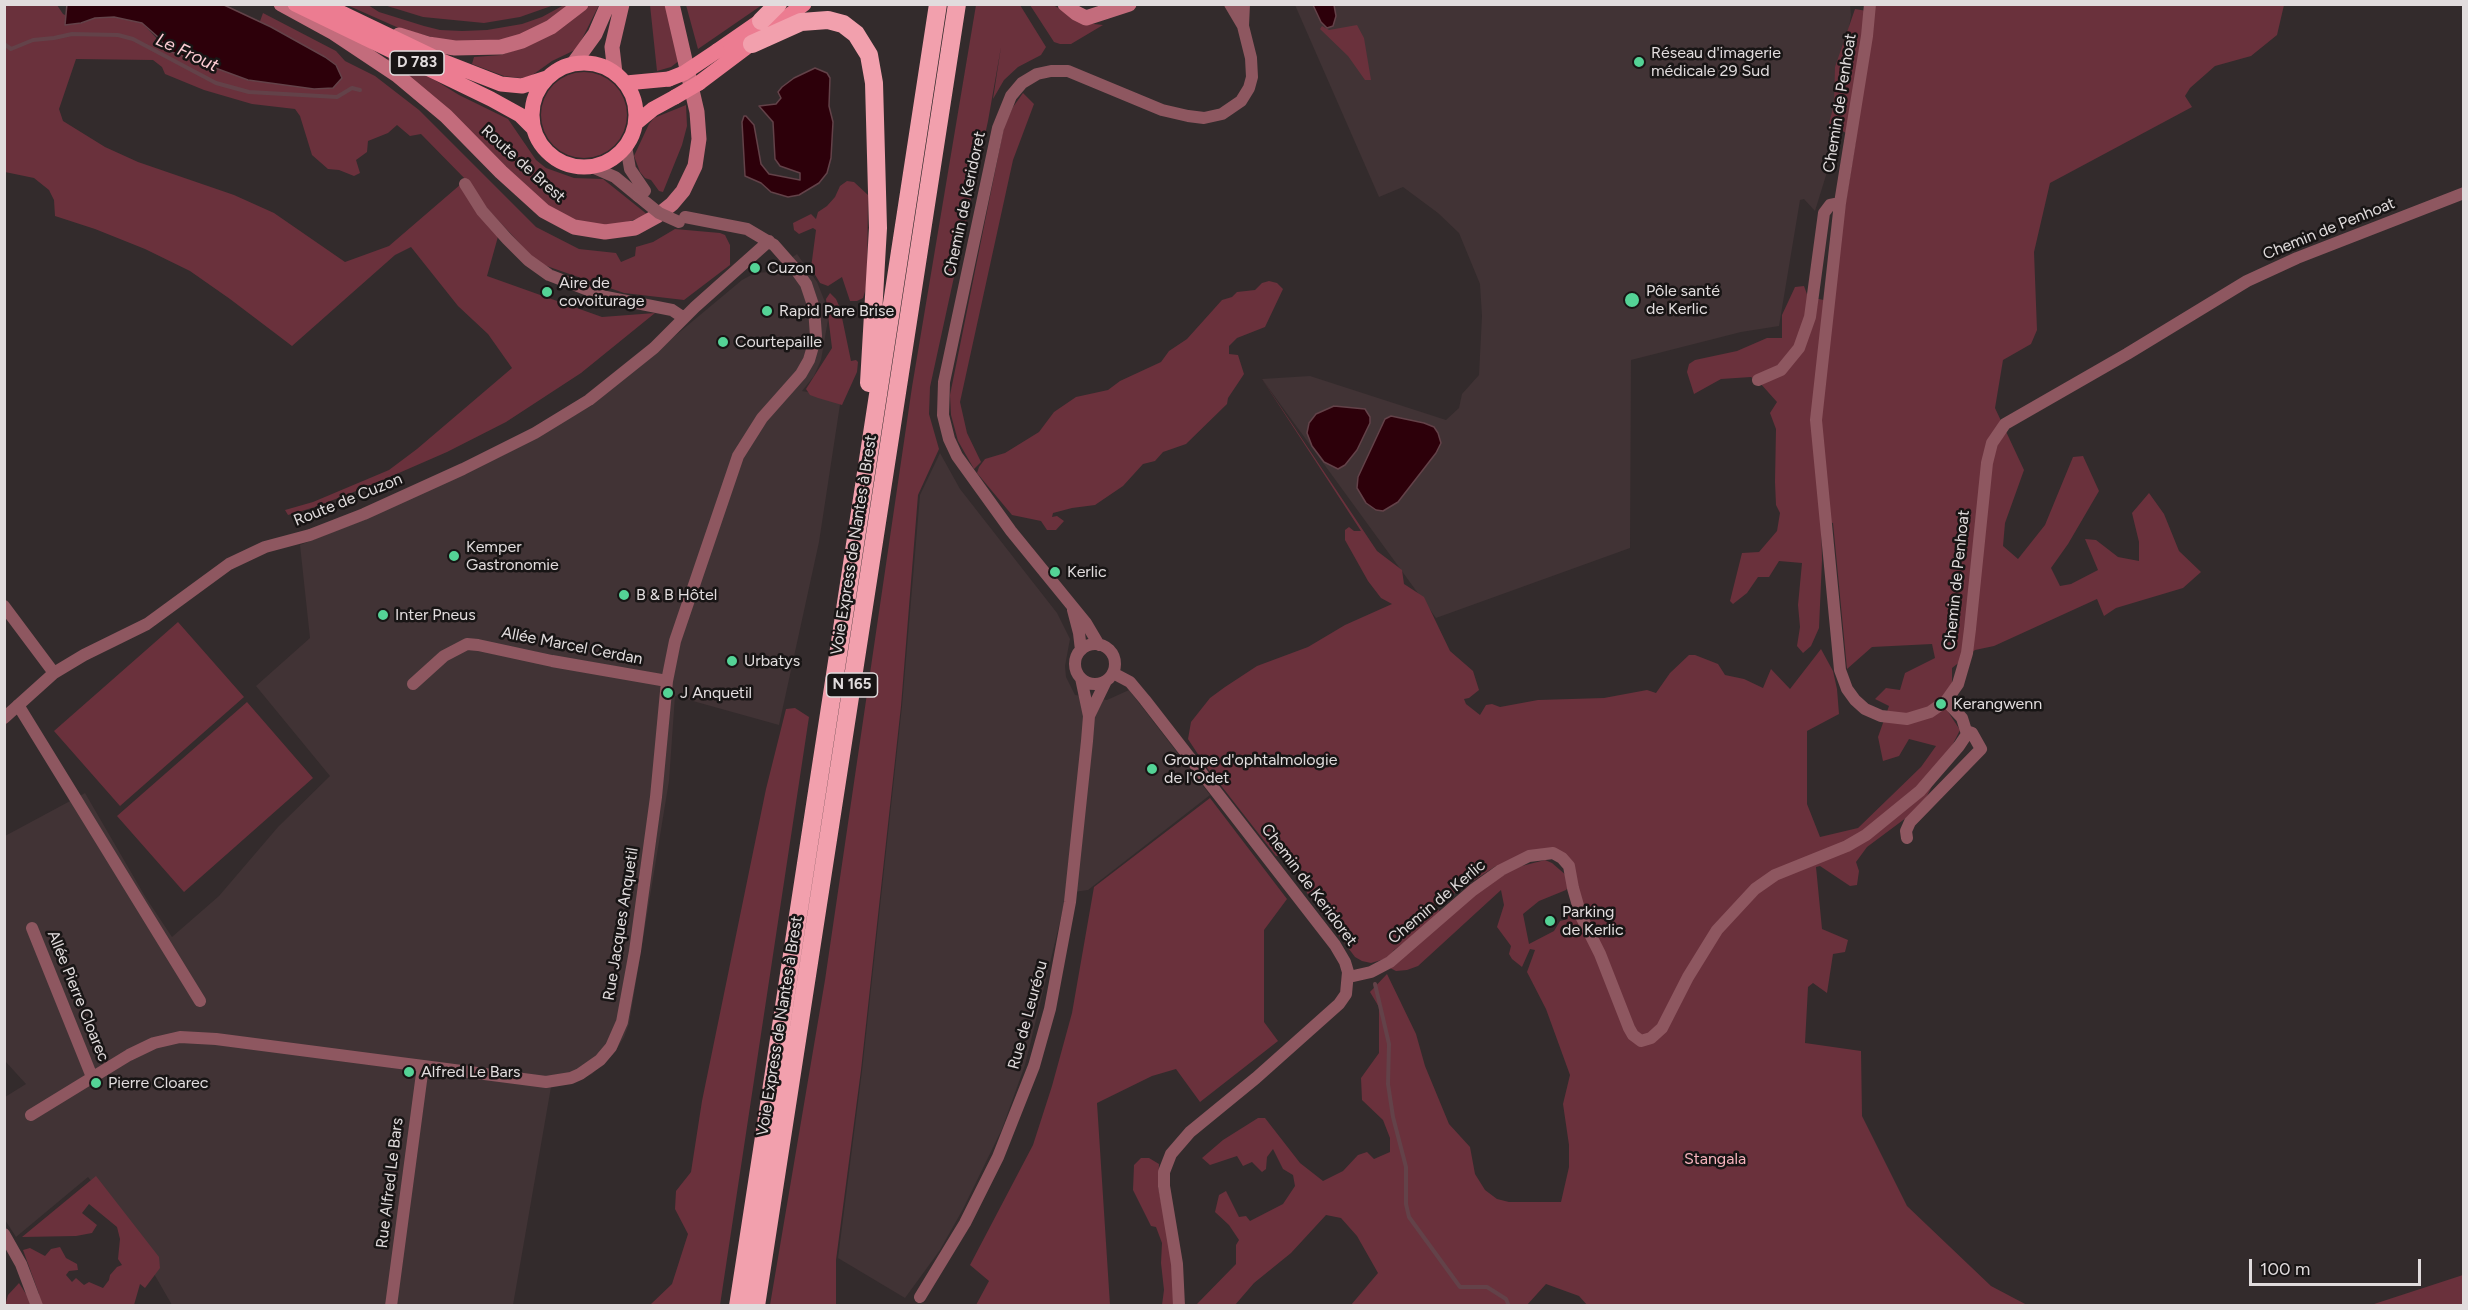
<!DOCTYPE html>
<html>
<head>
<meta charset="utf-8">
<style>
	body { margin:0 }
	#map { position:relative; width:2468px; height:1310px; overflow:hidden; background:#332b2c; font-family:Figtree,sans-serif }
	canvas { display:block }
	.frame { position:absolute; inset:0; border:6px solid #e1dcdd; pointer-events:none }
	.scale { position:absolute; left:2249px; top:1259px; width:172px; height:27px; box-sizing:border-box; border:3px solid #e1dcdd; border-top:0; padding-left:8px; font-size:18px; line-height:21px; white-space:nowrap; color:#e1dcdd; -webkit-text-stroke:4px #181515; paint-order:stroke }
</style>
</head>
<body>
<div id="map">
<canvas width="2468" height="1310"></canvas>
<div class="frame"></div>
<div class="scale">100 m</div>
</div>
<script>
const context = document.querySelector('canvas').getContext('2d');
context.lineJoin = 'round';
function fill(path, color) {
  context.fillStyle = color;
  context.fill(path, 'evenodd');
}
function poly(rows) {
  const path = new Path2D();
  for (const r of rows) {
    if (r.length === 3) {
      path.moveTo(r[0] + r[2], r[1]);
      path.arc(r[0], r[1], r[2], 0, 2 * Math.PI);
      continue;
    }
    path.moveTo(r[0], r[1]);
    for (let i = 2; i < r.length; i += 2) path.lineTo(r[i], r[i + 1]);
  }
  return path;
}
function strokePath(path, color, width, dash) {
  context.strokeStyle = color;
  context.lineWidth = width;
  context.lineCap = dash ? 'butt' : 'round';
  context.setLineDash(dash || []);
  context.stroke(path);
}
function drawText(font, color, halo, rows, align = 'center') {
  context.font = font + ' Figtree,sans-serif';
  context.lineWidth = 5;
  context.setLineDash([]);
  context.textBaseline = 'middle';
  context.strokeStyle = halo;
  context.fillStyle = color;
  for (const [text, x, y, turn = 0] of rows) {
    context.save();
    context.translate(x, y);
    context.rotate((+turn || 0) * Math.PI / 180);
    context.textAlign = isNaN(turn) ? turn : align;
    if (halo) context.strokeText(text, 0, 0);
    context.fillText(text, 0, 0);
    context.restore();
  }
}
const built = poly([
	[1295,5,1850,5,1851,15,1827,172,1815,211,1804,199,1800,200,1779,326,1741,332,1631,360,1630,548,1436,618,1262,379,1310,376,1446,420,1459,408,1462,394,1479,375,1482,316,1480,284,1459,233,1438,213,1403,187,1379,197],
	[797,254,817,282,825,302,828,320,821,360,814,376,802,391,841,398,819,542,779,725,675,696,669,781,629,1024,624,1037,616,1050,592,1074,573,1082,551,1087,513,1305,172,1305,123,1220,88,1177,16,1237,5,1220,5,1097,26,1084,5,1061,5,836,85,793,146,898,172,937,219,896,278,827,330,776,256,686,310,638,300,545,363,520,505,454,591,406,742,280,755,273,770,272],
	[940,453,960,489,1057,613,1070,639,1065,666,1066,677,1075,695,1107,700,1129,690,1210,795,1088,890,1067,893,1025,1065,1002,1129,963,1209,940,1250,905,1298,838,1258,862,1071,902,706,920,495]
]);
const green = poly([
	[1874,4,2284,5,2277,35,2251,56,2215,66,2190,88,2185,96,2192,107,2050,183,2034,252,2037,330,2031,344,2003,360,1995,408,2024,470,2005,523,2003,546,2018,559,2045,525,2073,457,2083,456,2099,491,2068,544,2051,568,2060,586,2071,584,2098,570,2085,539,2096,540,2118,557,2139,561,2139,542,2132,513,2149,493,2164,514,2179,551,2201,572,2183,588,2116,608,2104,616,2097,599,1994,646,1975,650,1952,668,1952,685,1941,701,1960,730,1922,806,1867,847,1856,862,1859,871,1857,885,1850,886,1820,866,1816,867,1822,929,1848,940,1845,952,1833,954,1827,993,1813,983,1808,987,1805,1043,1861,1051,1862,1116,1907,1206,1991,1286,2027,1305,1588,1306,1579,1296,1546,1284,1527,1305,1351,1305,1378,1273,1357,1236,1341,1218,1326,1215,1291,1253,1254,1283,1235,1305,1196,1305,1236,1264,1236,1245,1239,1240,1229,1225,1215,1212,1219,1195,1226,1191,1239,1217,1246,1216,1250,1221,1283,1204,1295,1186,1293,1175,1283,1169,1273,1149,1267,1157,1266,1169,1262,1172,1252,1162,1243,1166,1237,1156,1210,1165,1202,1158,1223,1140,1258,1118,1265,1118,1300,1163,1323,1181,1343,1171,1358,1155,1367,1152,1374,1159,1390,1152,1390,1138,1383,1120,1362,1100,1361,1078,1379,1053,1379,1007,1370,992,1387,974,1416,1034,1425,1066,1449,1124,1470,1147,1475,1174,1485,1190,1497,1199,1509,1202,1561,1202,1569,1167,1569,1145,1563,1104,1570,1075,1546,1009,1527,972,1535,950,1530,949,1522,967,1512,959,1509,954,1511,946,1497,927,1504,905,1501,890,1418,966,1407,970,1396,971,1390,968,1405,942,1394,950,1388,958,1371,963,1362,961,1355,957,1307,893,1300,865,1290,857,1276,856,1205,765,1188,739,1191,722,1210,698,1225,687,1257,666,1308,647,1345,625,1392,604,1381,598,1368,581,1345,540,1345,530,1349,527,1354,531,1361,531,1262,379,1377,551,1402,570,1404,584,1424,597,1450,651,1473,671,1479,690,1469,698,1464,699,1466,704,1480,715,1486,705,1492,704,1500,707,1538,700,1604,698,1647,690,1656,693,1670,673,1689,655,1695,655,1718,664,1725,675,1744,679,1763,688,1771,669,1790,689,1821,649,1833,671,1837,689,1839,714,1807,731,1807,804,1820,837,1858,828,1921,767,1936,746,1909,739,1899,756,1883,761,1878,737,1889,706,1875,699,1886,688,1900,690,1905,673,1935,658,1932,644,1872,647,1847,669,1833,523,1821,520,1822,560,1819,628,1811,646,1803,653,1797,646,1800,627,1798,605,1802,563,1779,561,1769,577,1758,577,1747,593,1733,604,1730,601,1742,553,1759,552,1777,531,1780,513,1776,505,1775,482,1776,429,1770,413,1777,402,1760,383,1751,377,1721,379,1694,394,1687,372,1689,364,1695,360,1737,351,1767,338,1782,338,1782,315,1795,287,1804,286,1808,297,1824,300,1844,213,1856,139,1829,123,1834,105,1835,67,1855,9,1873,12],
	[1567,856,1576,906,1568,913,1568,919,1560,921,1554,931,1529,944,1523,914,1539,901,1566,890,1569,886,1567,876,1552,863,1545,860,1514,868,1475,894,1446,918,1435,906,1496,866],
	[5,5,57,5,63,14,81,23,95,18,114,17,142,23,169,51,259,24,263,13,336,51,345,61,375,76,419,110,536,227,579,249,616,253,621,262,635,256,636,247,653,242,675,229,720,233,725,235,730,245,730,265,684,300,624,293,538,263,483,204,470,184,421,134,410,136,397,125,388,133,368,141,367,152,356,160,360,173,354,176,339,170,328,169,312,155,300,116,295,109,252,104,204,90,165,74,162,67,153,60,76,59,59,109,63,121,105,147,138,162,234,195,274,213,345,262,389,246,461,184,499,233,487,276,602,317,655,313,581,373,506,422,447,452,369,486,315,507,288,515,285,510,313,502,389,470,417,449,512,368,488,334,458,306,411,247,395,255,292,346,230,299,190,271,145,249,95,229,55,216,54,200,49,190,34,178,5,172],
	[347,5,368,5,379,12,424,26,440,30,462,31,487,30,522,24,542,17,564,5,576,5,521,37,467,46,401,29],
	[384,5,554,5,520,17,484,23,423,17],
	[588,5,599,5,577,49,552,61,531,76,521,78,504,76,472,64,474,57,501,55,519,49],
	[650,5,668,5,680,60,671,67,657,71],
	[686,5,686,4,762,5,698,49],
	[976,5,1020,5,1046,47,1041,55,1018,67,1004,80,993,99,1001,47,988,121,930,387,929,414,939,449,918,495,901,706,861,1070,836,1260,836,1305,770,1305,825,980,912,387],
	[1030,5,1053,5,1085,23,1103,25,1071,44,1060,44,1054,42],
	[1357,25,1364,38,1371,80,1365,80,1348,56,1320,29,1322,26,1329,30],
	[391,53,459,95,508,119,536,160,546,168,574,178,603,179,648,215,615,226,585,225,551,209,386,62],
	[584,115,43],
	[1023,93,1034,104,1013,160,960,402,967,433,981,462,974,469,958,441,951,415,950,395,1004,127,1013,107],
	[686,105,687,126,682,145,663,192,659,191,651,180,645,178,640,172,634,156,649,124,654,118],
	[847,181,854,182,868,195,867,285,863,298,857,301,850,301,842,277,828,286,820,283,811,268,816,230,813,228,799,234,794,230,793,223,811,214,816,219,818,212,827,206,835,197,840,186],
	[1269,281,1277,283,1283,289,1265,327,1237,338,1229,346,1229,354,1238,355,1244,374,1228,398,1227,404,1186,444,1163,452,1155,461,1143,464,1123,486,1095,505,1072,508,1053,513,1052,517,1057,516,1064,521,1056,530,1047,530,1041,521,1012,515,977,473,979,467,985,459,1005,453,1039,432,1054,412,1076,397,1108,390,1120,381,1161,362,1169,351,1187,339,1222,300,1232,297,1237,292,1255,290,1262,283],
	[830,293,836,299,840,308,851,361,856,360,858,362,857,372,842,405,818,398,810,395,806,389,832,348,826,299],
	[178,622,244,697,120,806,54,731],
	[247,702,313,778,184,892,117,816],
	[795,708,809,717,720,1305,650,1305,672,1284,688,1234,675,1209,676,1191,691,1172,702,1101,766,789,786,709],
	[1210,798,1287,899,1264,930,1264,1022,1278,1041,1200,1102,1176,1069,1152,1076,1097,1103,1110,1305,976,1305,989,1281,970,1265,1033,1145,1052,1086,1072,1013,1094,887],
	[1141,1158,1149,1158,1159,1164,1158,1186,1169,1242,1176,1305,1162,1305,1164,1290,1161,1263,1162,1243,1156,1227,1151,1226,1133,1190,1134,1165],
	[96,1176,159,1257,160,1268,145,1288,140,1284,134,1305,5,1306,8,1295,19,1283,28,1297,39,1294,23,1250,30,1248,45,1256,51,1249,60,1247,66,1258,77,1264,78,1270,69,1271,66,1275,72,1282,76,1278,84,1285,89,1282,103,1288,109,1280,110,1275,117,1267,122,1265,118,1259,120,1239,117,1227,89,1204,82,1213,97,1225,92,1233,76,1236,22,1237],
	[2463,1275,2463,1305,2371,1305]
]);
const water = poly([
	[67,4,224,5,271,27,325,57,336,65,342,78,333,88,314,89,248,80,169,51,158,37,142,23,114,17,95,18,81,23,65,25,67,4],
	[1313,5,1334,5,1336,16,1333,26,1327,28,1321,22,1313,5],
	[815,68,827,73,830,78,829,106,833,122,831,158,827,173,819,183,799,195,788,197,771,192,761,183,745,176,742,122,744,116,746,116,754,125,761,164,769,174,800,180,800,173,780,166,775,159,773,122,759,106,776,104,781,98,778,92,782,87,794,78,815,68],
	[1334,406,1365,409,1370,417,1370,423,1357,450,1345,465,1338,469,1324,462,1312,446,1307,433,1309,423,1316,414,1334,406],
	[1391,416,1424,423,1434,427,1438,433,1441,443,1436,453,1398,502,1383,511,1376,510,1366,503,1357,488,1358,477,1385,419,1391,416]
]);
const stream = poly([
	[4,44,11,49,33,40,54,38,72,34,118,35,133,39,216,83,249,92,337,97,352,88,360,90],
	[1375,984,1389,1044,1388,1084,1393,1117,1406,1167,1406,1204,1409,1217,1460,1287,1487,1287,1506,1299,1509,1306]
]);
const street = poly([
	[1870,4,1867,36,1840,203,1816,420,1840,670,1847,689,1855,700,1865,709,1881,716,1907,719,1930,712,1946,701,1958,684,1967,653,1970,629,1987,463,1992,443,2005,424,2127,354,2247,281,2297,258,2464,193],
	[1243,26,1244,4],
	[626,146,630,169,645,191],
	[592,167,615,177,638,196],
	[465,184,482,211,507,239,528,260,549,275,606,297,672,310,684,318],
	[1758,380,1781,370,1799,348,1810,317,1824,213,1830,205,1840,203],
	[4,606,54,673],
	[1073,610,1079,633,1081,650],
	[1095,664,20],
	[1099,645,1086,623,1011,531,957,456,949,439,943,415,944,382,998,128,1011,96,1022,83,1037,74,1051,71,1068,71,1162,110,1188,116,1204,118,1222,114,1241,101,1249,88,1252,77,1251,58,1243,26,1230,4],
	[1113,673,1130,682,1145,700,1335,945,1345,962,1348,972,1346,994,1339,1004,1256,1078,1190,1132,1171,1154,1164,1172,1164,1186,1177,1264,1179,1306],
	[413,684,444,656,467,644,478,645,552,661,667,681],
	[18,705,200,1001],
	[1089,716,1106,681],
	[4,718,54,673,84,655,147,624,229,564,265,547,310,535,364,514,463,469,535,433,589,400,654,348,695,307,769,241],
	[1907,838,1906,831,1910,822,1981,749,1972,733,1966,731],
	[32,928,92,1077],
	[1349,977,1371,972,1390,962,1473,890,1501,870,1529,856,1553,853,1562,858,1569,866,1573,888,1581,916,1600,954,1629,1028,1633,1035,1641,1041,1651,1038,1662,1028,1688,977,1717,930,1755,889,1775,875,1847,846,1866,835,1920,791,1959,746,1967,734,1962,718,1946,701],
	[31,1115,129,1055,154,1043,180,1037,216,1039,546,1082,571,1078,580,1074,600,1060,611,1047,622,1022,635,951,656,797,667,681,675,641,738,456,762,418,801,374,809,360,816,336,814,308,806,284,796,270,774,245,747,229,685,217],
	[4,1234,21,1264,37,1306],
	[920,1297,965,1223,998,1157,1034,1066,1050,1009,1070,902,1087,741,1089,716,1081,678],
	[391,1306,423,1066]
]);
const secondary = poly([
	[281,4,334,33,397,75,446,116,501,172,544,211,574,227,605,232,635,228,657,216,672,204,683,191,695,166,699,139,697,112,672,4],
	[1065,4,1076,13,1086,18,1129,4],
	[399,35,428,44,455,48,501,47,522,41,551,27,581,4],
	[574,63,595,34,608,4],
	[615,73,612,47,622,4]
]);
const primary = poly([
	[295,4,491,99,520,115,534,129],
	[323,4,442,61,501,84,522,86,547,78],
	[717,51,769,15],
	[584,115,52],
	[626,83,669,79],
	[699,83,804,4],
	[636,123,653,109,675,97]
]);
const highway = poly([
	[761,21,778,4],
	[752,44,801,22,828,20,843,24,856,34,869,55,874,83,878,228,869,383],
	[738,1306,938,4],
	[756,1306,957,4]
]);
const streetBridge = poly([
	[638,196,659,213,679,222]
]);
const primaryBridge = poly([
	[669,79,684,73,717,51],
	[675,97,699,83]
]);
const markers = [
	[1639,62,6,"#54d396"],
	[755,268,6,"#54d396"],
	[547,292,6,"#54d396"],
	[1632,300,8,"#54d396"],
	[767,311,6,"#54d396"],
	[723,342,6,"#54d396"],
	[454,556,6,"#54d396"],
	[1055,572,6,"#54d396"],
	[624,595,6,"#54d396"],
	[383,615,6,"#54d396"],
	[732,661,6,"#54d396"],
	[668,693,6,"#54d396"],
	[1941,704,6,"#54d396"],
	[1152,769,6,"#54d396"],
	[1550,921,6,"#54d396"],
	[409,1072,6,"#54d396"],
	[96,1083,6,"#54d396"]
];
const shields = [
	[417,63,54],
	[852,685,51]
];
const shieldNames = [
	["D 783",417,63],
	["N 165",852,685]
];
const poiNames = [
	["Réseau d'imagerie",1651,53],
	["médicale 29 Sud",1651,71],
	["Cuzon",767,268],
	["Aire de",559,283],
	["covoiturage",559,301],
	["Pôle santé",1646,291],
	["de Kerlic",1646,309],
	["Rapid Pare Brise",779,311],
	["Courtepaille",735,342],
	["Kemper",466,547],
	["Gastronomie",466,565],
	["Kerlic",1067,572],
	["B & B Hôtel",636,595],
	["Inter Pneus",395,615],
	["Urbatys",744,661],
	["J Anquetil",680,693],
	["Kerangwenn",1953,704],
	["Groupe d'ophtalmologie",1164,760],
	["de l'Odet",1164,778],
	["Parking",1562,912],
	["de Kerlic",1562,930],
	["Alfred Le Bars",421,1072],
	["Pierre Cloarec",108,1083]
];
const streetNames = [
	["Chemin de Penhoat",1840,103,-81],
	["Route de Brest",523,164,42],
	["Chemin de Keridoret",965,204,-78],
	["Chemin de Penhoat",2329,229,-22],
	["Route de Cuzon",348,500,-22],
	["Voie Express de Nantes à Brest",854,545,-81],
	["Chemin de Penhoat",1957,580,-84],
	["Allée Marcel Cerdan",572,646,11],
	["Chemin de Keridoret",1309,885,53],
	["Chemin de Kerlic",1437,902,-40],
	["Rue Jacques Anquetil",621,924,-81],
	["Allée Pierre Cloarec",78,996,68],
	["Rue de Leuréou",1028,1015,-75],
	["Voie Express de Nantes à Brest",780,1026,-81],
	["Rue Alfred Le Bars",390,1183,-83]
];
const parkNames = [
	["Stangala",1715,1159]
];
const waterNames = [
	["Le Frout",187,53,25]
];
fill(built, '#413335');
fill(green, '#6a313c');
fill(water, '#2d000a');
strokePath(water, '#634249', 1.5);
strokePath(stream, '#634249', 4);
strokePath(street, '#8e5760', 12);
strokePath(secondary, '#c36c7c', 15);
strokePath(primary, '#ec7c91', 15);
strokePath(highway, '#f2a0ad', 18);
strokePath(streetBridge, '#8e5760', 12);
strokePath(primaryBridge, '#ec7c91', 15);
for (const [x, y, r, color] of markers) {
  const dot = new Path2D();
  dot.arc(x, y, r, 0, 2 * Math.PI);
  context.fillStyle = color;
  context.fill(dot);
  strokePath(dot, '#181515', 2);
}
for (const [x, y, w] of shields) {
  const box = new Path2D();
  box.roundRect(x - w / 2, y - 12, w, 24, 4.5);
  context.fillStyle = '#181515';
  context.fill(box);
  strokePath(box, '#e1dcdd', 1.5);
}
drawText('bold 15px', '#e1dcdd', null, shieldNames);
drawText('16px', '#e1dcdd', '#181515', poiNames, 'left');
drawText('16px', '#e1dcdd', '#181515', streetNames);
drawText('16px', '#f7b3bd', '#181515', parkNames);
drawText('italic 18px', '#fccdd4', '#181515', waterNames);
</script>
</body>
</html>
